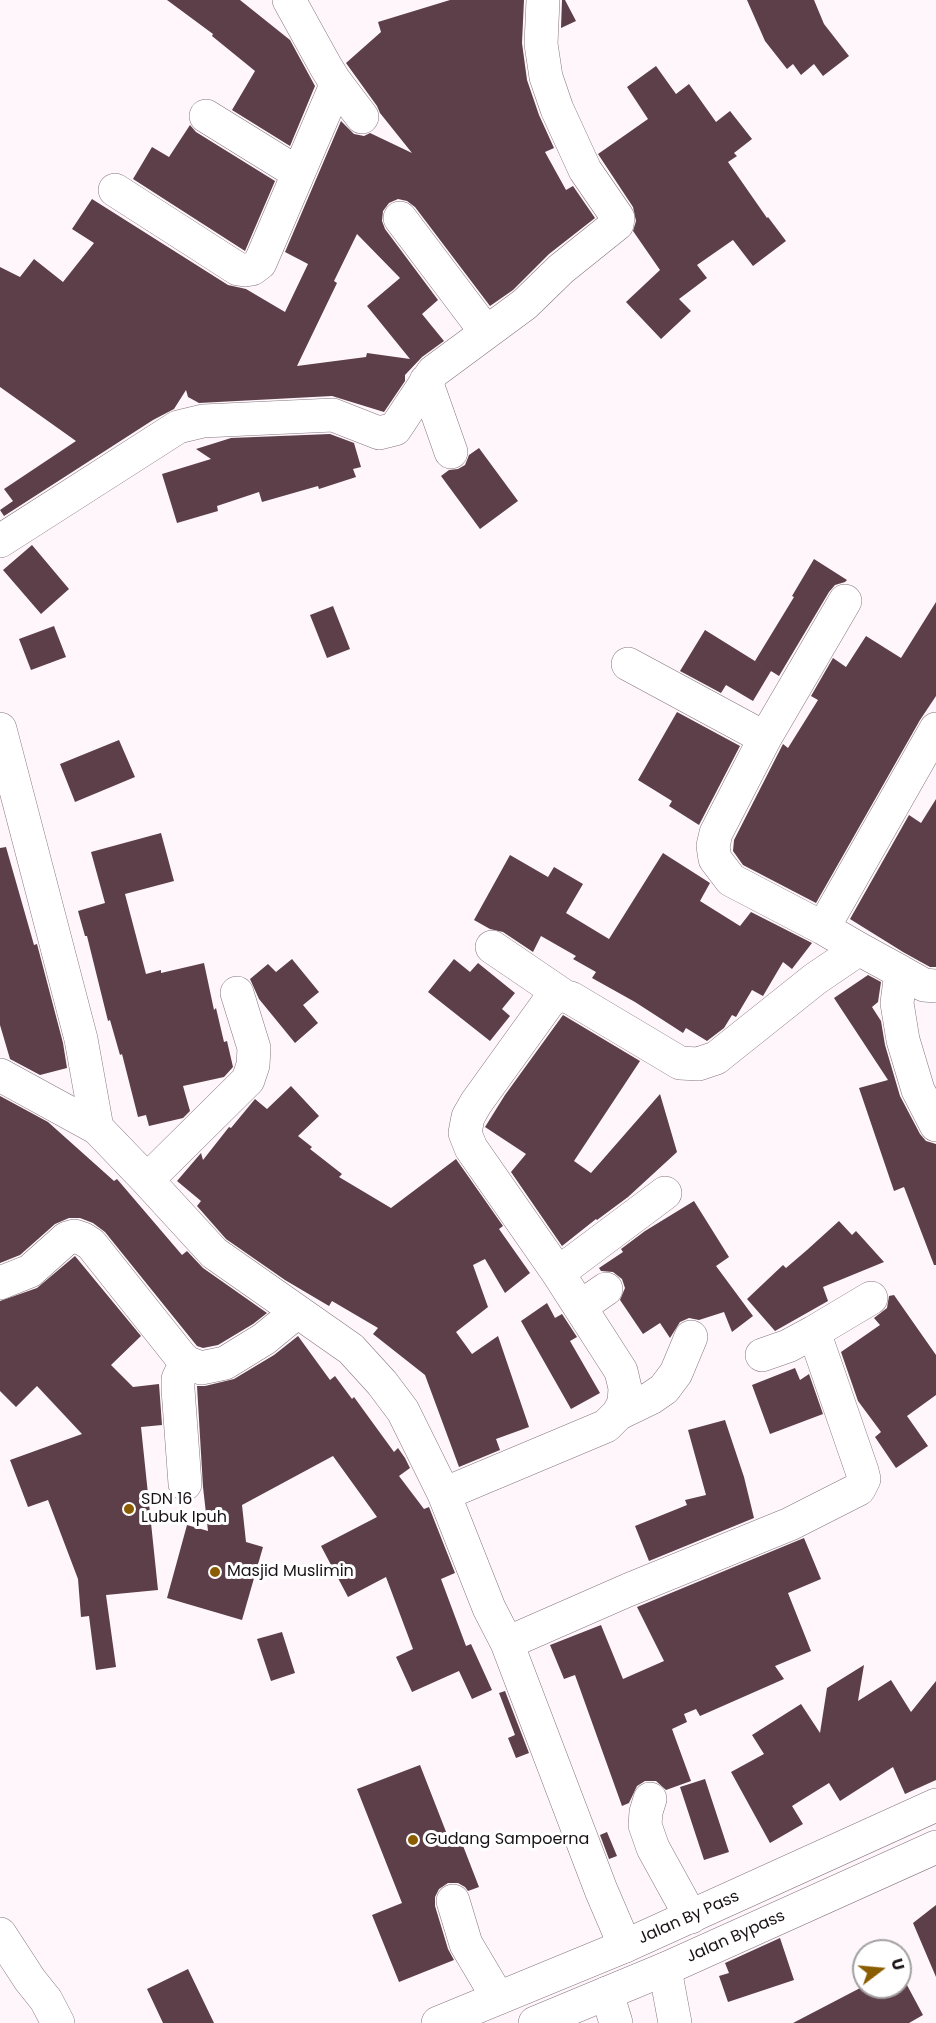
<!DOCTYPE html>
<html>
<head>
<meta charset="utf-8">
<style>
	body { margin:0 }
	#map { position:relative; width:936px; height:2023px; overflow:hidden; background:#fef6fb; font-family:Poppins,sans-serif }
	canvas { display:block }
	.north { position:absolute; left:852px; top:1939px; width:60px; height:60px; box-sizing:border-box; background:#fff; border:2px solid #a3a0a2; border-radius:50%; rotate:74deg; font-size:16px; font-weight:700; line-height:24px; text-align:center; color:#191216 }
	.north::after { content:''; display:block; margin:auto; width:21px; height:27px; background:#8b5d02; clip-path:polygon(50% 0,100% 100%,50% 72%,0 100%) }
</style>
</head>
<body>
<div id="map">
<canvas width="936" height="2023"></canvas>
<div class="north">U</div>
</div>
<script>
const context = document.querySelector('canvas').getContext('2d');
context.lineJoin = 'round';
function fill(path, color) {
  context.fillStyle = color;
  context.fill(path, 'evenodd');
}
function poly(rows) {
  const path = new Path2D();
  for (const r of rows) {
    path.moveTo(r[0], r[1]);
    for (let i = 2; i < r.length; i += 2) path.lineTo(r[i], r[i + 1]);
  }
  return path;
}
function strokePath(path, color, width, dash) {
  context.strokeStyle = color;
  context.lineWidth = width;
  context.lineCap = dash ? 'butt' : 'round';
  context.setLineDash(dash || []);
  context.stroke(path);
}
function drawText(font, color, halo, rows, align = 'center') {
  context.font = font + ' Poppins,sans-serif';
  context.lineWidth = 6;
  context.setLineDash([]);
  context.textBaseline = 'middle';
  context.strokeStyle = halo;
  context.fillStyle = color;
  for (const [text, x, y, turn = 0] of rows) {
    context.save();
    context.translate(x, y);
    context.rotate((+turn || 0) * Math.PI / 180);
    context.textAlign = isNaN(turn) ? turn : align;
    if (halo) context.strokeText(text, 0, 0);
    context.fillText(text, 0, 0);
    context.restore();
  }
}
const building = poly([
	[167,0,240,0,290,40,315,86,290,146,232,110,255,71,212,36,213,34],
	[450,0,524,0,522,43,527,80,539,115,554,148,545,152,566,190,573,186,595,218,549,254,513,290,490,306,415,207,407,201,398,199,389,203,383,211,382,221,385,229,438,300,422,314,444,341,422,357,405,375,405,381,384,412,332,396,199,403,188,397,186,390,174,409,153,420,4,516,0,510,13,501,4,489,76,441,0,387,0,267,20,277,34,259,63,282,94,243,72,229,92,199,228,285,246,289,285,312,308,264,285,252,341,121,354,134,364,136,370,133,412,153,380,113,377,106,346,63,381,32,378,22],
	[357,234,400,278,367,306,410,359,367,353,366,357,297,366,337,283,334,281],
	[562,0,565,0,576,21,561,28],
	[747,0,814,0,824,24,849,56,823,76,814,64,801,75,793,64,787,69,765,41],
	[656,66,676,94,689,84,716,122,730,111,752,139,734,153,737,156,728,162,767,218,768,217,786,241,753,266,733,240,697,265,707,278,679,299,691,311,661,339,626,302,660,270,633,231,636,221,633,207,598,154,648,119,627,87],
	[190,125,196,132,275,181,245,251,133,179,152,147,169,157],
	[330,434,354,443,361,467,353,469,356,477,319,489,318,486,262,502,259,492,217,506,218,511,177,523,162,474,211,459,196,449,231,438],
	[479,448,518,501,480,529,441,476,449,470,458,469,465,465,469,455],
	[32,545,69,589,41,614,3,570],
	[814,559,847,580,845,582,835,585,829,592,779,676,755,661,794,597,792,596],
	[936,602,936,696,920,720,816,903,743,865,733,851,734,840,783,744,788,748,818,700,811,696,833,658,846,667,866,636,901,658],
	[333,606,350,649,327,658,310,615],
	[54,626,66,657,31,670,19,639],
	[705,630,771,671,753,701,726,685,721,693,680,671],
	[677,712,740,746,699,825,669,806,672,801,638,780],
	[119,740,135,777,75,802,60,764],
	[936,799,936,967,930,967,903,952,850,919,909,815,921,823],
	[161,833,174,881,125,894,146,974,161,970,161,973,204,963,214,1010,216,1008,224,1042,227,1041,233,1067,224,1077,183,1086,190,1111,183,1118,149,1126,146,1115,138,1117,122,1054,120,1055,110,1020,108,1021,87,936,85,936,78,911,105,903,91,852],
	[6,847,34,945,37,944,63,1043,67,1068,40,1075,10,1059,0,1025,0,848],
	[663,853,710,883,700,901,740,926,751,912,812,943,792,969,783,962,763,996,752,990,736,1017,732,1015,724,1028,707,1041,686,1028,683,1033,635,1002,592,978,596,972,573,959,576,956,541,936,533,952,503,932,490,929,474,920,510,855,548,877,554,867,583,884,566,913,609,939],
	[292,959,319,992,303,1005,318,1023,295,1043,259,999,250,979,268,964,276,972],
	[454,959,470,972,478,963,515,993,502,1009,510,1016,490,1041,428,992],
	[868,975,881,982,878,1002,872,1007,881,1021,885,1045,900,1096,920,1134,926,1141,936,1144,936,1265,934,1265,904,1187,894,1191,859,1088,888,1080,834,998],
	[563,1015,640,1061,574,1161,591,1173,660,1094,677,1152,628,1197,597,1220,596,1219,562,1246,511,1172,526,1154,485,1127,505,1095],
	[291,1086,319,1116,298,1136,312,1147,310,1149,342,1174,339,1177,391,1208,456,1159,503,1226,499,1229,530,1273,505,1293,485,1259,473,1265,488,1307,456,1332,472,1354,498,1336,529,1427,496,1439,500,1450,459,1467,425,1375,373,1334,378,1328,332,1301,329,1306,285,1280,226,1239,197,1206,201,1201,177,1181,201,1153,203,1160,229,1127,231,1128,255,1099,267,1109],
	[0,1096,48,1122,114,1181,117,1179,182,1255,187,1251,203,1268,267,1313,253,1324,218,1345,203,1348,197,1346,105,1232,93,1223,80,1218,69,1218,55,1224,20,1255,0,1263],
	[694,1201,729,1257,716,1266,753,1316,732,1332,724,1312,699,1320,689,1318,680,1322,670,1338,660,1323,643,1334,620,1300,625,1288,622,1279,613,1272,601,1271,599,1268,623,1252,621,1249,645,1231],
	[839,1221,852,1235,856,1231,884,1262,823,1287,828,1301,775,1331,747,1299,783,1265,786,1268,807,1250],
	[75,1256,141,1336,111,1365,133,1387,159,1384,162,1425,141,1427,158,1590,106,1595,116,1667,96,1670,89,1616,81,1617,78,1579,48,1500,28,1507,10,1460,82,1434,37,1386,16,1407,0,1391,0,1301,37,1288],
	[894,1295,936,1355,936,1395,907,1416,928,1446,896,1468,875,1437,881,1432,858,1401,841,1352,880,1325,874,1318,887,1308,889,1296],
	[547,1303,555,1318,562,1314,577,1337,570,1341,600,1393,571,1409,521,1321],
	[298,1336,330,1380,335,1376,352,1399,354,1397,394,1452,398,1448,405,1458,410,1468,399,1476,424,1509,429,1507,455,1573,441,1579,466,1646,471,1644,492,1690,472,1699,459,1671,412,1692,396,1657,413,1649,386,1577,348,1597,321,1546,377,1517,333,1456,242,1505,246,1542,263,1547,242,1620,167,1598,187,1525,208,1531,203,1487,197,1386,205,1386,234,1379,274,1355],
	[795,1368,800,1380,809,1374,823,1414,770,1434,752,1385],
	[725,1420,744,1477,754,1518,649,1561,635,1526,687,1505,685,1500,706,1495,688,1430],
	[804,1538,821,1579,788,1593,811,1651,775,1666,784,1679,700,1716,696,1709,684,1714,687,1722,672,1729,691,1781,666,1790,656,1781,645,1781,637,1786,629,1803,622,1806,575,1675,564,1679,550,1645,601,1625,623,1679,664,1661,637,1607],
	[282,1632,295,1673,271,1681,257,1639],
	[864,1665,858,1701,891,1680,911,1712,936,1681,936,1780,905,1794,893,1767,840,1801,829,1783,792,1806,803,1824,770,1843,731,1772,764,1754,752,1735,801,1704,820,1733,827,1688],
	[505,1691,529,1753,516,1758,508,1738,515,1735,499,1693],
	[420,1765,450,1842,460,1838,479,1887,468,1891,465,1887,458,1883,448,1883,439,1889,435,1897,435,1906,448,1949,454,1960,399,1982,372,1915,402,1903,357,1789],
	[705,1779,729,1852,704,1860,680,1787],
	[607,1832,617,1856,609,1859,600,1835],
	[936,1905,936,1977,913,1923],
	[780,1938,794,1980,728,2002,719,1976,729,1973,725,1963],
	[188,1969,214,2023,163,2023,147,1989],
	[900,1972,923,2015,909,2023,793,2023,864,1986,900,1987]
]);
const minor = poly([
	[334,80,362,117],
	[206,116,298,173],
	[115,190,238,269,245,270,252,269,260,263,334,90,334,80,326,67,289,0],
	[400,218,486,332],
	[426,381,451,452],
	[0,541,178,427,203,421,333,415,379,433,395,429,433,372,525,304,561,269,617,224,618,218,585,170,557,109,546,77,541,44,543,0],
	[845,601,765,738,716,833,713,846,715,859,731,880,823,928,859,949],
	[628,664,765,738],
	[0,729,81,1039,97,1128,147,1180,214,1253,351,1349,382,1383,403,1411,444,1494,489,1608,507,1643,601,1890,625,1946],
	[823,928,936,729],
	[492,947,564,996],
	[901,972,924,985,936,986],
	[0,1075,97,1128],
	[147,1180,248,1080,253,1065,254,1048,237,993],
	[558,1273,665,1193],
	[0,1283,30,1271,67,1238,74,1236,83,1239,91,1244,181,1357,186,1362,201,1368,225,1363,264,1339,297,1312],
	[580,1307,606,1289],
	[762,1355,788,1346,814,1332],
	[618,1414,651,1398,664,1389,676,1373,691,1337],
	[185,1484,178,1389,178,1379,186,1362],
	[444,1494,606,1426,618,1414,624,1403,625,1388,621,1371,558,1273,471,1148,465,1133,468,1117,476,1103,548,1003,556,996,564,996,571,998,680,1063,698,1064,716,1058,815,979,859,949,901,972,897,1003,903,1040,918,1090,936,1125],
	[507,1643,628,1590,790,1524,859,1489,864,1479,862,1471,814,1332,871,1298],
	[650,1799,646,1812,645,1825,653,1848,691,1917],
	[453,1901,466,1944,498,1998],
	[0,1934,30,1980,46,2000,58,2023],
	[665,1969,675,2023],
	[607,1993,616,2023]
]);
const highway = poly([
	[438,2023,625,1946,936,1805],
	[535,2023,665,1969,936,1847]
]);
const markers = [
	[129,1509,6,"#8b5d02"],
	[215,1572,6,"#8b5d02"],
	[413,1840,6,"#8b5d02"]
];
const poiNames = [
	["SDN 16",141,1500],
	["Lubuk Ipuh",141,1518],
	["Masjid Muslimin",227,1572],
	["Gudang Sampoerna",425,1840]
];
const streetNames = [
	["Jalan By Pass",689,1918,-24],
	["Jalan Bypass",736,1937,-24]
];
fill(building, '#5c3f48');
strokePath(minor, '#86757f', 34);
strokePath(highway, '#86757f', 34);
strokePath(minor, '#fff', 33);
strokePath(highway, '#fff', 33);
for (const [x, y, r, color] of markers) {
  const dot = new Path2D();
  dot.arc(x, y, r, 0, 2 * Math.PI);
  context.fillStyle = color;
  context.fill(dot);
  strokePath(dot, '#fff', 2);
}
drawText('16px', '#191216', '#fff', poiNames, 'left');
drawText('16px', '#191216', '#fff', streetNames);
</script>
</body>
</html>
